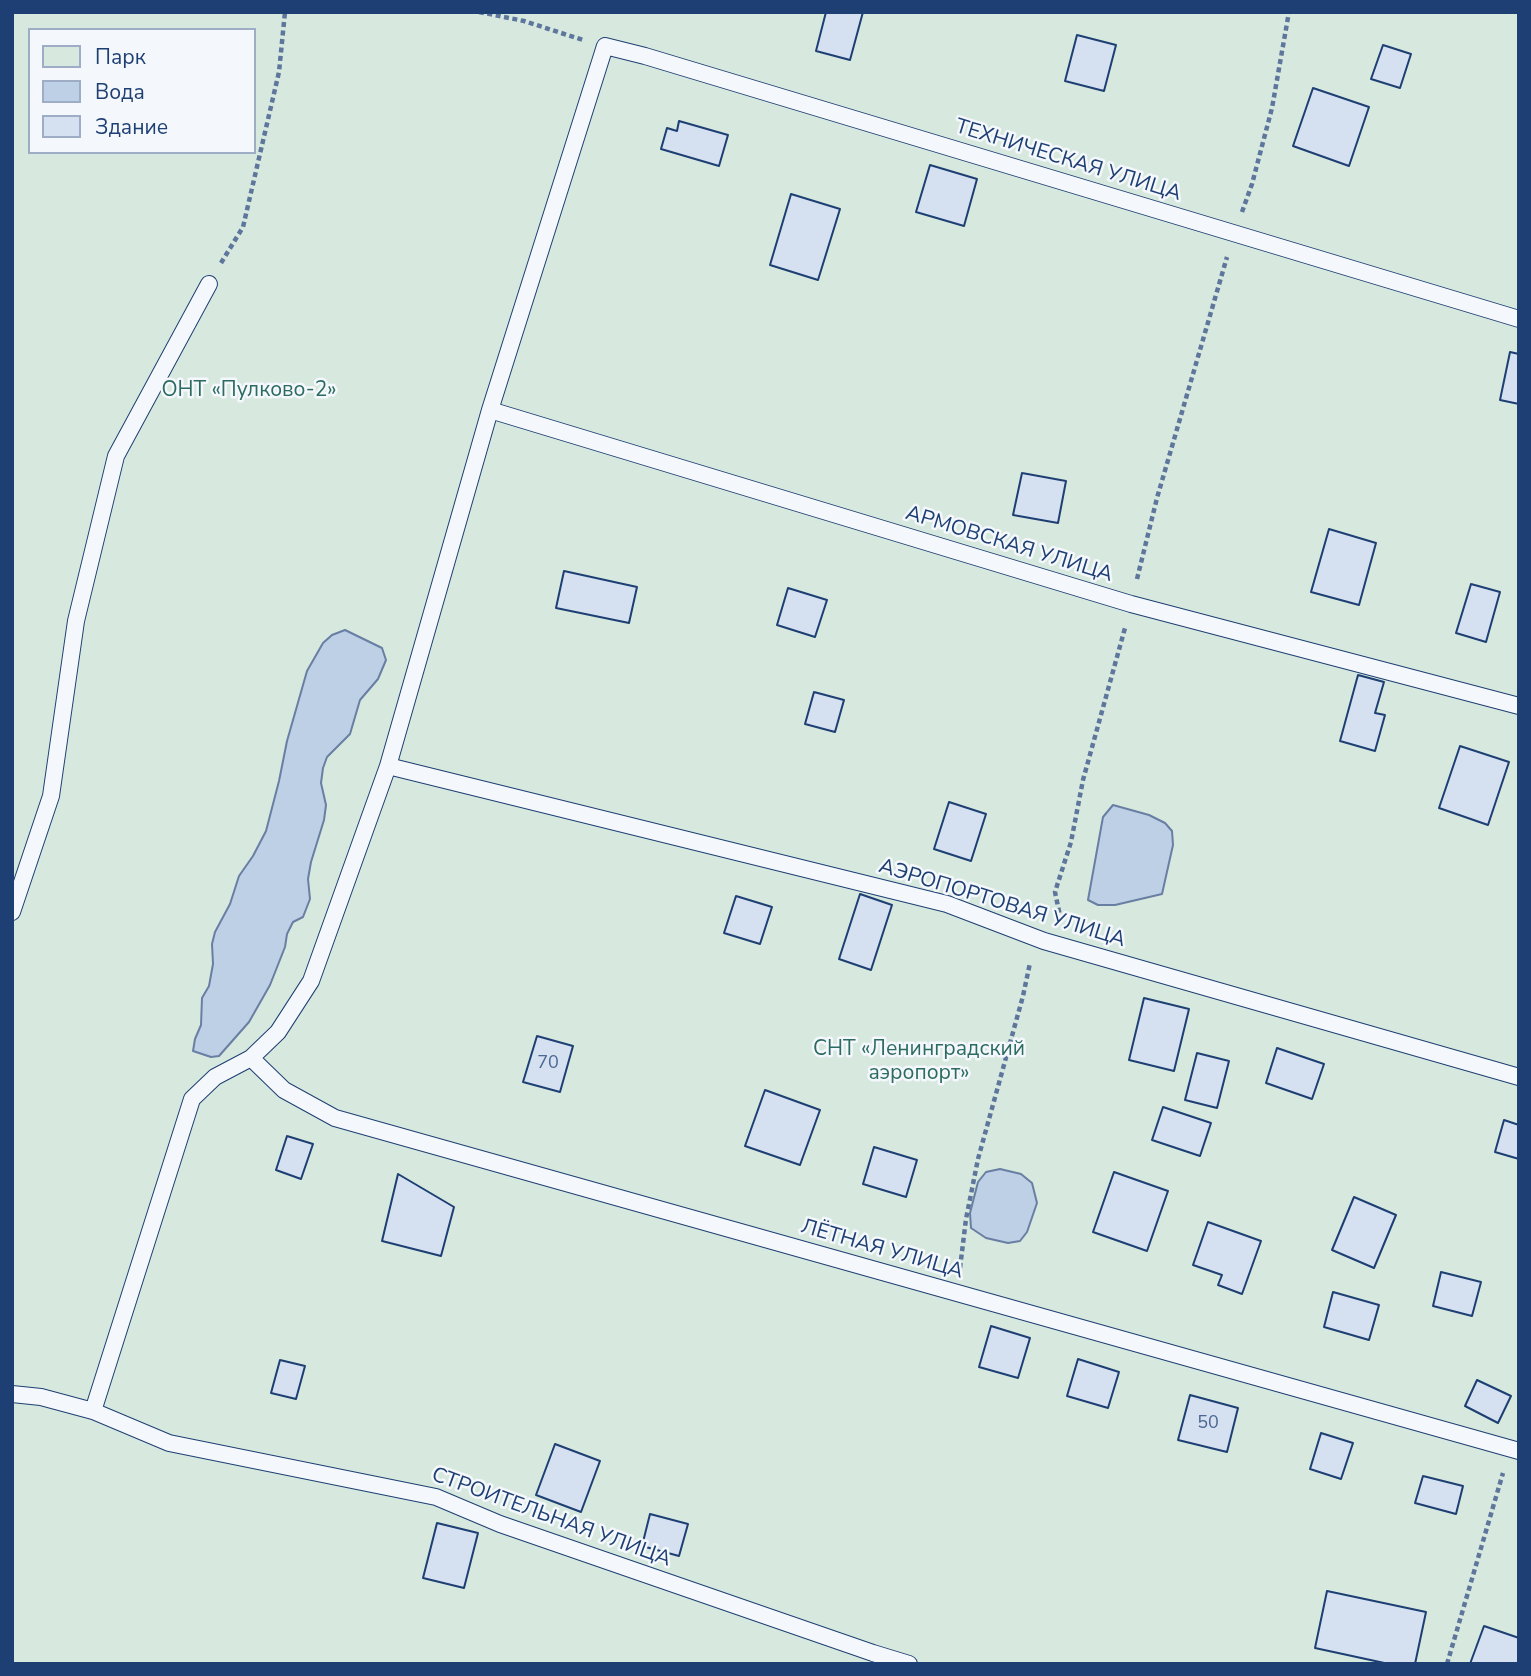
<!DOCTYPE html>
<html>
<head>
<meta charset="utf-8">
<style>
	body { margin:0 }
	#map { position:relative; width:1531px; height:1676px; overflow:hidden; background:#f4f7fb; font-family:"Nunito Sans",sans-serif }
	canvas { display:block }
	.frame { position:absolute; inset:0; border:14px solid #1d3f73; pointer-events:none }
	.legend { position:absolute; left:28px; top:28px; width:228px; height:126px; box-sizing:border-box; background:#f4f7fb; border:2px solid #9eadc5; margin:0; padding:9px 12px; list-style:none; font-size:21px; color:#1d3f73 }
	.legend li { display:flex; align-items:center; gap:14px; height:35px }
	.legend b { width:35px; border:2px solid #9eadc5 }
</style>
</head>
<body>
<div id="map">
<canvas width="1531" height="1676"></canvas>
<div class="frame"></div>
<ul class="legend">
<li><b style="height:19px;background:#d7e8df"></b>Парк</li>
<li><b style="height:19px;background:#bed0e5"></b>Вода</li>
<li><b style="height:19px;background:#d5e0f0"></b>Здание</li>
</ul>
</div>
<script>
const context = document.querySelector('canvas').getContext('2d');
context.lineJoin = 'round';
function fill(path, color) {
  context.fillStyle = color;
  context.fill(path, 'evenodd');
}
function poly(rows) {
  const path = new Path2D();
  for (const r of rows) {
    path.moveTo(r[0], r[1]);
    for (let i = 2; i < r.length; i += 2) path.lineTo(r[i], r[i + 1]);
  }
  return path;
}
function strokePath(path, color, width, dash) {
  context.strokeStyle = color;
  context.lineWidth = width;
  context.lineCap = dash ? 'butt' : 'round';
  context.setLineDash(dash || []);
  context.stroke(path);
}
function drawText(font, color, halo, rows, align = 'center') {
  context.font = font + ' "Nunito Sans",sans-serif';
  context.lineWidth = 5;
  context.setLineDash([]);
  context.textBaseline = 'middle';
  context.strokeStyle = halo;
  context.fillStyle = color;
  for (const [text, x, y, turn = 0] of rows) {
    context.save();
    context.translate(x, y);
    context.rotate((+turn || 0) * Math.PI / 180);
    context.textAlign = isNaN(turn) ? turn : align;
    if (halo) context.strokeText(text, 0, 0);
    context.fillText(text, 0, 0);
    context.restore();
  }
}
const green = poly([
	[12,12,1519,12,1519,1664,12,1664,12,12],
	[30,30,254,30,254,152,30,152,30,30]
]);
const water = poly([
	[345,630,382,648,386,660,378,679,360,700,350,734,327,757,323,768,321,783,326,805,324,820,311,862,308,879,310,899,303,917,293,922,287,934,285,947,270,985,249,1022,219,1056,211,1057,193,1051,195,1039,201,1025,202,998,209,986,213,964,212,944,215,932,230,904,239,876,253,856,266,831,279,781,287,741,307,671,323,643,332,635,345,630],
	[1113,805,1149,815,1165,823,1172,831,1173,845,1162,894,1115,905,1098,905,1088,900,1103,817,1113,805],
	[1000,1169,1021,1174,1032,1183,1037,1203,1027,1232,1020,1241,1008,1243,986,1238,971,1228,970,1213,978,1182,986,1172,1000,1169]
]);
const building = poly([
	[826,12,863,12,850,60,816,51,826,12],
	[1077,35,1116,45,1104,91,1065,81,1077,35],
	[1383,45,1411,54,1400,88,1371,79,1383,45],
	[1313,88,1369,107,1349,166,1293,146,1313,88],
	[679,121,728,135,719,166,661,149,667,128,677,131,679,121],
	[930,165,977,179,964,226,916,212,930,165],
	[791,194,840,209,818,280,770,265,791,194],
	[1510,352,1519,354,1519,404,1500,400,1510,352],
	[1022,473,1066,481,1058,523,1013,515,1022,473],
	[1329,529,1376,543,1359,605,1311,592,1329,529],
	[564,571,637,587,629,623,556,608,564,571],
	[1471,584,1500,592,1486,642,1456,633,1471,584],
	[788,588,827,600,815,637,777,625,788,588],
	[1358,675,1384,682,1375,713,1385,715,1375,751,1340,741,1358,675],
	[814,692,844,700,835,732,805,724,814,692],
	[1460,746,1509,762,1488,825,1439,808,1460,746],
	[949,802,986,814,971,861,934,849,949,802],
	[860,894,892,905,871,970,839,959,860,894],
	[736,896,772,907,760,944,724,933,736,896],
	[1144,998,1189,1009,1174,1071,1129,1060,1144,998],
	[537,1036,573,1046,560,1092,523,1082,537,1036],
	[1277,1048,1324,1064,1312,1099,1266,1083,1277,1048],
	[1197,1053,1229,1061,1217,1108,1185,1100,1197,1053],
	[765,1090,820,1110,800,1165,745,1146,765,1090],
	[1163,1107,1211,1123,1200,1156,1152,1140,1163,1107],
	[1504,1120,1519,1125,1519,1159,1495,1152,1504,1120],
	[287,1136,313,1144,301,1179,276,1170,287,1136],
	[874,1147,917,1160,906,1197,863,1184,874,1147],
	[1114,1172,1168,1191,1147,1251,1093,1232,1114,1172],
	[398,1174,454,1207,441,1256,382,1241,398,1174],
	[1354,1197,1396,1215,1374,1268,1332,1250,1354,1197],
	[1208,1222,1261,1241,1242,1294,1218,1285,1222,1275,1193,1265,1208,1222],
	[1441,1272,1481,1282,1472,1316,1433,1306,1441,1272],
	[1333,1292,1379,1305,1369,1340,1324,1327,1333,1292],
	[991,1326,1030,1338,1018,1378,979,1367,991,1326],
	[1078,1359,1119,1372,1108,1408,1067,1396,1078,1359],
	[280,1360,305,1366,296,1399,271,1393,280,1360],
	[1477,1380,1511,1396,1498,1423,1465,1406,1477,1380],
	[1190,1395,1238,1408,1227,1452,1178,1440,1190,1395],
	[1321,1433,1353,1443,1341,1479,1310,1469,1321,1433],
	[555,1444,600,1461,581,1512,536,1495,555,1444],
	[1423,1476,1463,1486,1456,1514,1415,1503,1423,1476],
	[650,1514,688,1524,679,1556,642,1546,650,1514],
	[437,1523,478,1533,464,1588,423,1578,437,1523],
	[1327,1591,1426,1612,1415,1664,1389,1664,1315,1648,1327,1591],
	[1484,1626,1519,1638,1519,1664,1470,1664,1484,1626]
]);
const path = poly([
	[479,12,524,21,583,40],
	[1242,212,1252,184,1272,108,1289,12],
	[221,263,243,227,279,72,285,12],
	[1137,579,1157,498,1227,257],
	[1061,921,1055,892,1071,842,1083,780,1125,628],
	[960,1268,966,1219,978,1159,1023,996,1030,963],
	[1447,1664,1503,1473]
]);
const lane = poly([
	[490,410,1131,604,1519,706],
	[388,766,947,904,1044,941,1519,1077],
	[12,912,51,796,76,621,116,456,209,284],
	[251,1058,284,1090,335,1118,1519,1451],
	[12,1394,41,1397,93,1411,169,1443,436,1497,500,1524,873,1653,909,1664],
	[93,1411,192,1099,215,1077,251,1058,278,1032,311,981,388,766,490,410,605,46,645,56,1519,319]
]);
const numberNames = [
	["70",548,1064],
	["50",1208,1424]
];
const streetNames = [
	["ТЕХНИЧЕСКАЯ УЛИЦА",1068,161,17],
	["АРМОВСКАЯ УЛИЦА",1009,545,17],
	["АЭРОПОРТОВАЯ УЛИЦА",1002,904,17],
	["ЛЁТНАЯ УЛИЦА",882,1250,16],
	["СТРОИТЕЛЬНАЯ УЛИЦА",551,1518,20]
];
const parkNames = [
	["ОНТ «Пулково-2»",249,391],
	["СНТ «Ленинградский",919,1050],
	["аэропорт»",919,1074]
];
fill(green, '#d7e8df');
strokePath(green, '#687fa3', 2);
fill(water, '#bed0e5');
strokePath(water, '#687fa3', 2);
fill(building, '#d5e0f0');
strokePath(building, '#1d3f73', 2);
strokePath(lane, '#1d3f73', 18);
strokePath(path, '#5e769c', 4.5, [5, 3.5]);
strokePath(lane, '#f4f7fb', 16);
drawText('18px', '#4b6792', null, numberNames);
drawText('21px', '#1d3f73', '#f4f7fb', streetNames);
drawText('21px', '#2c6c60', '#f4f7fb', parkNames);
</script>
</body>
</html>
